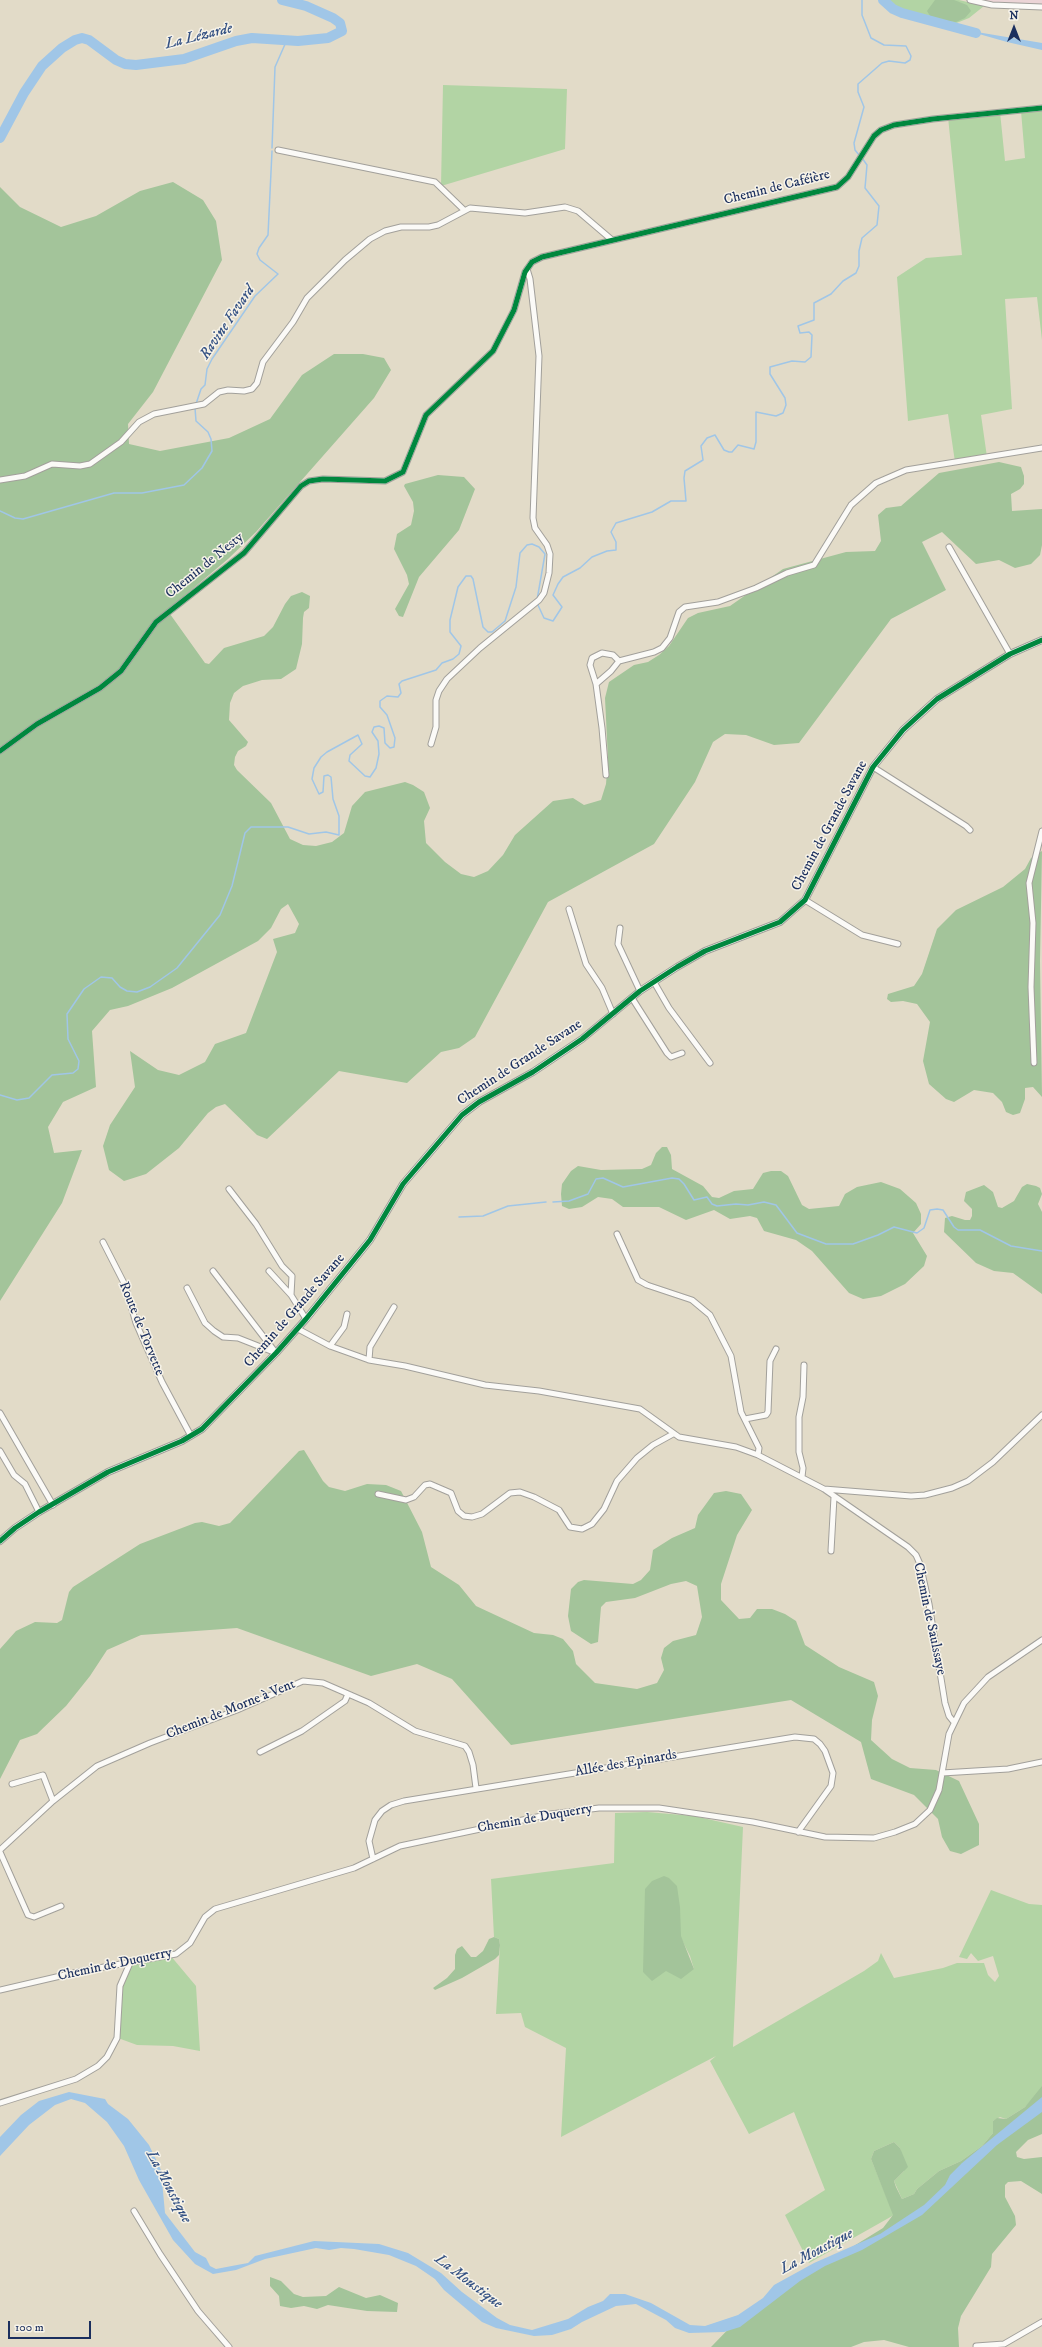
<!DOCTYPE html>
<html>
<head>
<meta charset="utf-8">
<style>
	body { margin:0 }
	#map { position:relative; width:1042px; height:2347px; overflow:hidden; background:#e2dbc8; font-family:"IM FELL DW Pica",serif }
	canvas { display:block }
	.north { position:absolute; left:994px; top:8px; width:40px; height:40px; -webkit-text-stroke:3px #f7f3e8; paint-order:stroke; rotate:0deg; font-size:11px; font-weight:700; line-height:16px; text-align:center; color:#1b2f5e }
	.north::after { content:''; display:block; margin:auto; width:14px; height:18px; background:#1b2f5e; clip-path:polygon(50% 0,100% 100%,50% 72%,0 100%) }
	.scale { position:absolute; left:8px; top:2321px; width:83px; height:18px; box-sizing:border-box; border:2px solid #1b2f5e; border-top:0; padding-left:5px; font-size:12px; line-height:14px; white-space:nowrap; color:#1b2f5e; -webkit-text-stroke:3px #f7f3e8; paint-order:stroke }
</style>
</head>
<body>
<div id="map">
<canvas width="1042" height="2347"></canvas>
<div class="north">N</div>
<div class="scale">100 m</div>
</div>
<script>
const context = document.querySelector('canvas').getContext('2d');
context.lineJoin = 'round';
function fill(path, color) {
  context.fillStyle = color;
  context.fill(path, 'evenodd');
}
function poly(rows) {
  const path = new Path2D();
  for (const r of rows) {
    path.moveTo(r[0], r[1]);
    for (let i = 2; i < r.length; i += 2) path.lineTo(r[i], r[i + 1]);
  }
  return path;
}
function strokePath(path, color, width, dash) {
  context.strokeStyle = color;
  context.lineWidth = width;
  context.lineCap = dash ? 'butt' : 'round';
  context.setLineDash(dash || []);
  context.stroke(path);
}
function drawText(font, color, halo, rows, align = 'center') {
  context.font = font + ' "IM FELL DW Pica",serif';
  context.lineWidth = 3;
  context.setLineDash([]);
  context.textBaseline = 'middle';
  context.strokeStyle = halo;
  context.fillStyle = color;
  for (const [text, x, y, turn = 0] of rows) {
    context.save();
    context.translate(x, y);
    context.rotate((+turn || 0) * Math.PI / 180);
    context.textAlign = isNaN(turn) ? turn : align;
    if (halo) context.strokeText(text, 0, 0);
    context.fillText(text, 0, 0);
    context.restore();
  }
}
const built = poly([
	[970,0,1042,0,1042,7,1020,7]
]);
const green = poly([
	[886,0,959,0,984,6,969,18,954,24,911,14],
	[443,85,567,89,565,149,441,186],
	[1042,108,1042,340,1037,297,1005,299,1012,409,981,415,987,457,955,462,948,414,908,421,897,277,926,258,962,255,948,117,1000,112,1005,161,1025,158,1021,111],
	[647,1812,694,1816,743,1827,733,2047,864,1971,878,1961,881,1953,894,1978,943,1968,957,1963,984,1963,988,1975,995,1982,999,1976,993,1956,978,1961,971,1953,967,1959,959,1957,991,1890,1029,1904,1042,1905,1042,2092,1025,2107,1006,2119,1000,2117,993,2121,993,2133,982,2146,961,2161,939,2171,917,2189,914,2194,902,2199,894,2181,904,2171,900,2148,894,2142,874,2151,871,2159,894,2215,809,2263,785,2215,825,2190,794,2112,749,2134,710,2061,716,2056,561,2137,566,2048,525,2027,521,2013,496,2014,500,1945,499,1939,494,1937,491,1879,614,1863,615,1813],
	[680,1907,680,1936,690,1956,694,1969,666,1971],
	[170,1955,196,1986,200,2051,173,2046,137,2045,118,2038,120,1986,130,1963]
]);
const forest = poly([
	[935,0,954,0,967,5,971,11,965,18,956,22,932,19,927,11],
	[173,182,203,200,216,221,222,260,153,392,128,424,129,444,160,451,229,438,270,419,302,375,334,354,363,354,384,358,391,370,374,398,256,532,228,559,171,607,170,614,205,663,209,664,224,648,264,636,273,627,285,604,291,596,302,592,310,596,309,608,304,612,303,618,302,644,296,669,281,679,262,680,243,686,234,693,230,703,229,720,248,742,246,746,238,751,235,757,234,765,237,770,271,803,290,839,303,845,316,846,332,842,344,833,352,806,365,792,405,782,413,785,424,792,430,808,424,821,426,843,445,862,461,874,474,877,488,871,503,855,515,835,553,801,573,798,584,805,601,800,606,784,608,759,605,698,609,682,634,665,648,662,659,655,669,646,688,618,698,613,730,606,783,569,846,552,875,551,881,541,878,515,886,508,901,506,939,473,999,462,1021,467,1024,476,1024,484,1020,489,1011,494,1012,511,1042,509,1042,545,1040,555,1031,564,1015,568,999,560,976,564,942,532,922,542,946,590,891,619,799,743,774,745,746,735,725,734,713,742,695,782,654,844,548,902,475,1037,459,1048,441,1052,407,1083,339,1071,267,1139,257,1135,225,1104,216,1107,208,1113,179,1148,146,1174,124,1181,109,1170,103,1146,110,1125,135,1087,130,1051,158,1070,179,1075,205,1062,215,1044,246,1033,277,952,273,939,295,933,299,924,288,904,281,909,271,928,258,941,172,988,128,1006,110,1010,92,1031,96,1087,63,1102,48,1127,54,1153,82,1150,62,1203,0,1301,0,187,20,207,61,227,96,216,140,191],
	[438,475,464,477,475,489,459,530,419,577,403,617,399,616,395,609,409,584,407,575,394,549,397,534,411,525,414,511,413,502,404,486,405,484],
	[1042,851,1040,961,1042,1097,1033,1087,1025,1088,1025,1099,1020,1113,1013,1115,1006,1112,1002,1102,993,1093,974,1090,954,1102,946,1099,929,1084,923,1061,930,1022,917,1004,903,1001,891,1002,887,999,888,994,914,986,922,974,937,929,956,910,1003,887,1025,869,1031,858],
	[662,1147,667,1147,671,1155,672,1169,703,1186,712,1197,719,1198,734,1191,753,1189,763,1173,771,1171,781,1171,788,1176,802,1205,809,1209,839,1206,845,1194,857,1187,881,1182,900,1189,916,1203,921,1214,921,1224,913,1233,927,1256,924,1266,905,1284,881,1296,863,1299,849,1293,812,1251,796,1240,764,1231,757,1218,750,1216,730,1219,714,1210,686,1220,659,1207,623,1207,612,1199,598,1197,582,1207,569,1209,562,1206,561,1194,562,1184,571,1171,578,1166,601,1170,642,1169,651,1165,656,1153],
	[1027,1184,1036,1186,1040,1188,1042,1194,1038,1204,1042,1212,1042,1294,1013,1273,994,1271,976,1263,944,1232,945,1218,952,1216,965,1220,970,1220,972,1216,972,1209,964,1201,966,1192,984,1185,993,1192,998,1207,1002,1208,1014,1201,1022,1187],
	[304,1450,323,1481,329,1487,345,1491,367,1484,386,1485,401,1491,422,1532,431,1567,459,1585,476,1606,534,1633,553,1635,563,1639,573,1651,576,1664,595,1683,637,1689,657,1683,664,1670,661,1658,664,1648,673,1641,696,1635,702,1617,697,1586,686,1581,671,1584,635,1598,606,1602,601,1607,598,1642,591,1644,571,1631,568,1616,571,1589,578,1582,584,1580,633,1584,641,1580,650,1570,653,1550,672,1538,695,1528,698,1515,714,1493,726,1491,741,1494,752,1510,737,1535,721,1584,721,1600,739,1619,750,1618,757,1609,772,1609,785,1614,796,1621,805,1645,839,1667,874,1682,878,1696,872,1720,871,1740,892,1759,910,1768,936,1770,959,1781,979,1824,979,1845,961,1854,950,1851,942,1837,938,1819,914,1795,871,1779,861,1742,791,1700,511,1745,452,1679,417,1664,371,1676,237,1628,141,1635,107,1650,90,1676,66,1706,37,1734,20,1740,0,1779,0,1649,16,1631,35,1622,57,1623,62,1620,69,1592,73,1587,140,1544,195,1523,202,1522,219,1526,230,1523,299,1451],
	[664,1876,669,1878,677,1886,680,1907,681,1936,694,1969,681,1979,666,1971,652,1981,643,1972,645,1889,652,1881],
	[494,1937,499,1939,500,1945,499,1955,495,1959,462,1978,435,1990,433,1988,447,1978,455,1969,455,1955,457,1949,462,1946,471,1957,476,1957,483,1951,489,1939],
	[1042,2086,1042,2134,1028,2140,1016,2152,1017,2157,1024,2159,1042,2157,1042,2194,1021,2181,1008,2182,1005,2185,1005,2197,1015,2216,1016,2225,992,2254,991,2267,961,2316,958,2328,959,2347,909,2347,884,2340,864,2342,851,2347,711,2347,742,2315,883,2228,893,2215,871,2159,874,2151,894,2142,900,2148,908,2167,894,2181,896,2187,902,2199,914,2194,917,2189,939,2171,961,2161,982,2146,993,2133,993,2121,997,2118,1006,2119,1025,2107],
	[270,2277,281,2281,294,2294,303,2297,326,2296,339,2287,366,2298,380,2295,398,2303,397,2312,367,2311,328,2305,317,2309,304,2306,291,2308,280,2306,279,2296,270,2286]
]);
const water = poly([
	[965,30,1042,43,1042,50,1007,42],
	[69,2092,105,2099,108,2104,128,2119,149,2145,161,2170,165,2213,195,2252,206,2258,210,2266,216,2269,237,2265,248,2263,255,2256,314,2241,379,2244,408,2253,441,2273,462,2292,497,2318,510,2325,532,2330,568,2319,588,2307,603,2301,610,2294,625,2294,651,2303,690,2325,705,2326,738,2315,763,2298,774,2285,814,2263,880,2234,924,2205,945,2185,950,2175,962,2163,1042,2097,1042,2112,997,2145,922,2215,862,2250,825,2266,800,2281,740,2327,724,2332,689,2333,675,2328,666,2320,636,2304,616,2306,582,2322,571,2329,552,2335,534,2336,496,2328,482,2322,444,2290,435,2279,416,2266,389,2255,354,2249,341,2248,329,2250,316,2248,265,2259,236,2270,213,2274,195,2264,173,2240,139,2180,124,2146,107,2122,85,2103,71,2099,55,2105,29,2125,0,2156,0,2137,21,2115,39,2101]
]);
const stream = poly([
	[272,148,275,67,286,42],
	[859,155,855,150,854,143,864,107,858,92,858,84,882,63,889,61,905,63,910,60,911,56,906,46,884,45,871,38,862,15,862,0],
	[196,404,201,389,205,385,207,369,212,359,255,296,278,274,260,260,257,254,259,248,268,235,272,151],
	[0,511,15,518,23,519,114,493,142,493,184,485,202,468,212,451,211,439,208,432,196,421,195,408],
	[537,603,544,618,553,621,562,607,553,595,558,584,563,577,580,568,592,557,607,551,616,550,616,542,611,532,616,523,652,512,671,501,686,501,684,478,685,471,703,460,701,446,707,438,715,435,724,450,729,452,732,452,738,445,754,449,756,442,756,412,776,416,783,413,786,405,785,398,770,374,770,367,792,361,805,362,811,357,812,335,809,332,800,333,798,326,814,320,814,303,831,294,843,281,856,273,859,266,859,251,862,238,877,225,879,206,865,188,867,165,862,158],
	[0,1095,17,1100,29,1098,52,1075,73,1073,78,1069,79,1061,68,1039,67,1014,84,989,101,977,112,978,120,987,127,991,137,992,150,987,177,968,220,915,232,886,245,833,251,827,288,827,309,834,326,832,339,835,339,816,333,799,331,777,328,775,324,776,323,792,319,794,312,779,314,768,321,757,327,752,358,735,362,744,350,755,349,761,365,776,370,777,376,768,379,754,378,741,372,732,374,727,379,726,384,728,385,743,390,748,394,747,395,738,387,715,380,707,380,701,387,696,398,697,401,693,399,684,402,681,436,670,442,663,453,659,459,654,461,646,450,632,450,620,458,587,466,576,471,576,473,579,483,627,488,632,492,632,505,621,516,587,520,553,527,545,532,544,539,547,545,554,537,600],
	[553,1202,569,1201,588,1194,596,1179,603,1178,623,1187,672,1178,679,1179,684,1184,694,1200,707,1197,712,1204,717,1206,736,1204,748,1205,764,1202,776,1205,797,1233,826,1244,853,1244,878,1235,894,1227,917,1233,924,1228,930,1210,937,1209,943,1210,954,1227,958,1230,980,1230,1011,1246,1042,1251],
	[459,1217,483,1216,508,1206,546,1202]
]);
const river = poly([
	[883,0,893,9,902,13,976,33],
	[0,138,24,93,42,66,62,48,75,40,82,38,89,40,116,60,125,64,136,65,184,59,236,41,252,38,298,41,328,38,342,31,340,23,333,18,306,6,282,0]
]);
const minor = poly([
	[970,0,992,5,1042,7],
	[278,150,435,182,464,210],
	[0,480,25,476,52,464,80,466,90,464,121,442,139,422,154,414,204,404,219,392,228,390,244,391,252,389,257,383,263,362,293,322,307,298,345,260,370,239,385,231,401,227,429,227,438,225,470,208,525,213,565,207,578,211,612,240],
	[949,547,1010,654],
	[596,684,590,665,592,658,602,653,613,655,619,661],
	[431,744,436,727,436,700,439,691,447,679,480,648,539,600,544,593,549,573,550,554,547,545,535,528,533,518,539,356,530,279,527,269],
	[0,751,37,724,100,688,121,671,156,622,244,553,301,486,309,481,323,479,385,481,403,472,426,415,493,351,514,310,525,272,532,262,542,257,837,187,848,177,874,136,881,130,894,125,933,119,1042,108],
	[873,767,966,826,970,830],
	[606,775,602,728,596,684,611,671,619,661,654,652,662,648,670,638,679,612,685,607,718,602,756,588,787,573,814,565,851,505,876,483,906,470,1042,448],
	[805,900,862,935,898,944],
	[569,909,586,964,602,988,613,1014],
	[620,928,618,944,640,991],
	[654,982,669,1008,710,1063],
	[632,998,667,1053,671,1057,682,1053],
	[1034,1063,1031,987,1033,923,1029,883,1042,831],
	[229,1189,256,1224,282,1266,292,1276,291,1295,306,1319],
	[617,1234,638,1280,647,1285,692,1300,710,1315,731,1356,741,1412,759,1448,758,1455],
	[103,1242,125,1285,136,1323,162,1382,191,1436],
	[213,1271,276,1353],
	[269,1271,291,1295],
	[187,1288,205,1323,214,1331,223,1337,238,1338,276,1353],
	[298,1329,330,1346,369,1360,405,1366,485,1385,539,1391,640,1409,679,1437,736,1447,758,1455,824,1489,908,1547,916,1555,920,1564,929,1604,945,1703,949,1716,953,1721],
	[330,1346,344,1327,347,1314],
	[369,1360,370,1347,394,1307],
	[0,1413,53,1505],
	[745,1419,766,1415,768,1412,770,1361,776,1349],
	[0,1451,14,1475,25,1484,39,1512],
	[802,1477,803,1468,799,1452,799,1417,803,1397,804,1365],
	[824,1489,911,1496,925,1495,952,1488,968,1481,993,1462,1042,1415],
	[378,1494,406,1500,414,1497,425,1485,430,1484,451,1493,458,1511,464,1516,472,1517,482,1514,510,1493,520,1492,534,1497,559,1510,570,1527,582,1529,592,1524,604,1509,617,1481,637,1458,653,1445,673,1434],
	[831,1551,834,1497],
	[260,1752,302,1731,345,1701,348,1694],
	[942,1773,1008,1769,1042,1762],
	[12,1784,43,1775,53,1801],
	[0,1850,53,1801,97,1766,150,1743,237,1710,303,1681,323,1683,369,1703,415,1731,465,1746,469,1752,473,1765,476,1788],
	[0,1852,28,1915,34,1917,61,1906],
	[373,1859,369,1841,375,1820,382,1811,391,1805,404,1801,795,1737,814,1739,820,1744,825,1751,833,1773,831,1786,798,1832],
	[0,1990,82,1971,176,1954,190,1943,205,1917,215,1909,354,1868,400,1846,551,1814,599,1808,659,1808,753,1822,825,1837,874,1838,895,1832,915,1824,930,1810,939,1790,949,1734,964,1703,988,1677,1042,1640],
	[0,2103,76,2079,98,2066,107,2057,117,2038,120,1986,130,1963],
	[134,2211,160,2254,198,2311,229,2347],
	[976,2346,1004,2344,1042,2322]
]);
const tertiary = poly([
	[0,1541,15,1528,39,1512,108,1472,182,1441,202,1429,276,1353,306,1319,370,1240,403,1184,462,1115,479,1102,533,1072,582,1039,640,991,677,967,705,951,780,922,805,900,873,767,903,730,937,699,1010,654,1042,640]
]);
const cycleway = poly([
	[0,751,37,724,100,688,121,671,156,622,244,553,301,486,309,481,323,479,385,481,403,472,426,415,493,351,514,310,525,272,532,262,542,257,837,187,848,177,874,136,881,130,894,125,933,119,1042,108],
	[0,1541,15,1528,39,1512,108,1472,182,1441,202,1429,276,1353,306,1319,370,1240,403,1184,462,1115,479,1102,533,1072,582,1039,640,991,677,967,705,951,780,922,805,900,873,767,903,730,937,699,1010,654,1042,640]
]);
const streetNames = [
	["Chemin de Caféière",777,188,-14],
	["Chemin de Nesty",205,566,-39],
	["Chemin de Grande Savane",830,826,-62],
	["Chemin de Grande Savane",520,1063,-33],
	["Chemin de Grande Savane",295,1311,-49],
	["Route de Torvette",141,1329,68],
	["Chemin de Saulssaye",929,1619,78],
	["Chemin de Morne à Vent",231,1710,-22],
	["Allée des Epinards",626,1764,-10],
	["Chemin de Duquerry",535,1819,-10],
	["Chemin de Duquerry",115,1965,-12]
];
const waterNames = [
	["La Lézarde",199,37,-14],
	["Ravine Favard",228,323,-56],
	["La Moustique",168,2187,62],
	["La Moustique",817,2252,-28],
	["La Moustique",468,2282,37]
];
fill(built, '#ebd4d6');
fill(green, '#b2d4a4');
fill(forest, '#a3c49a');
fill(water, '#a0c6e7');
strokePath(stream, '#a0c6e7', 1.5);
strokePath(river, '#a0c6e7', 10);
strokePath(minor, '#a2a09b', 7);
strokePath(tertiary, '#a2a09b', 8);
strokePath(minor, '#fbfaf7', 5);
strokePath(tertiary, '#fbfaf7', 6);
strokePath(cycleway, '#00873e', 5);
drawText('14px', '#1b2f5e', '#f7f3e8', streetNames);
drawText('italic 15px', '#355284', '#f7f3e8', waterNames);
</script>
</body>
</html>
